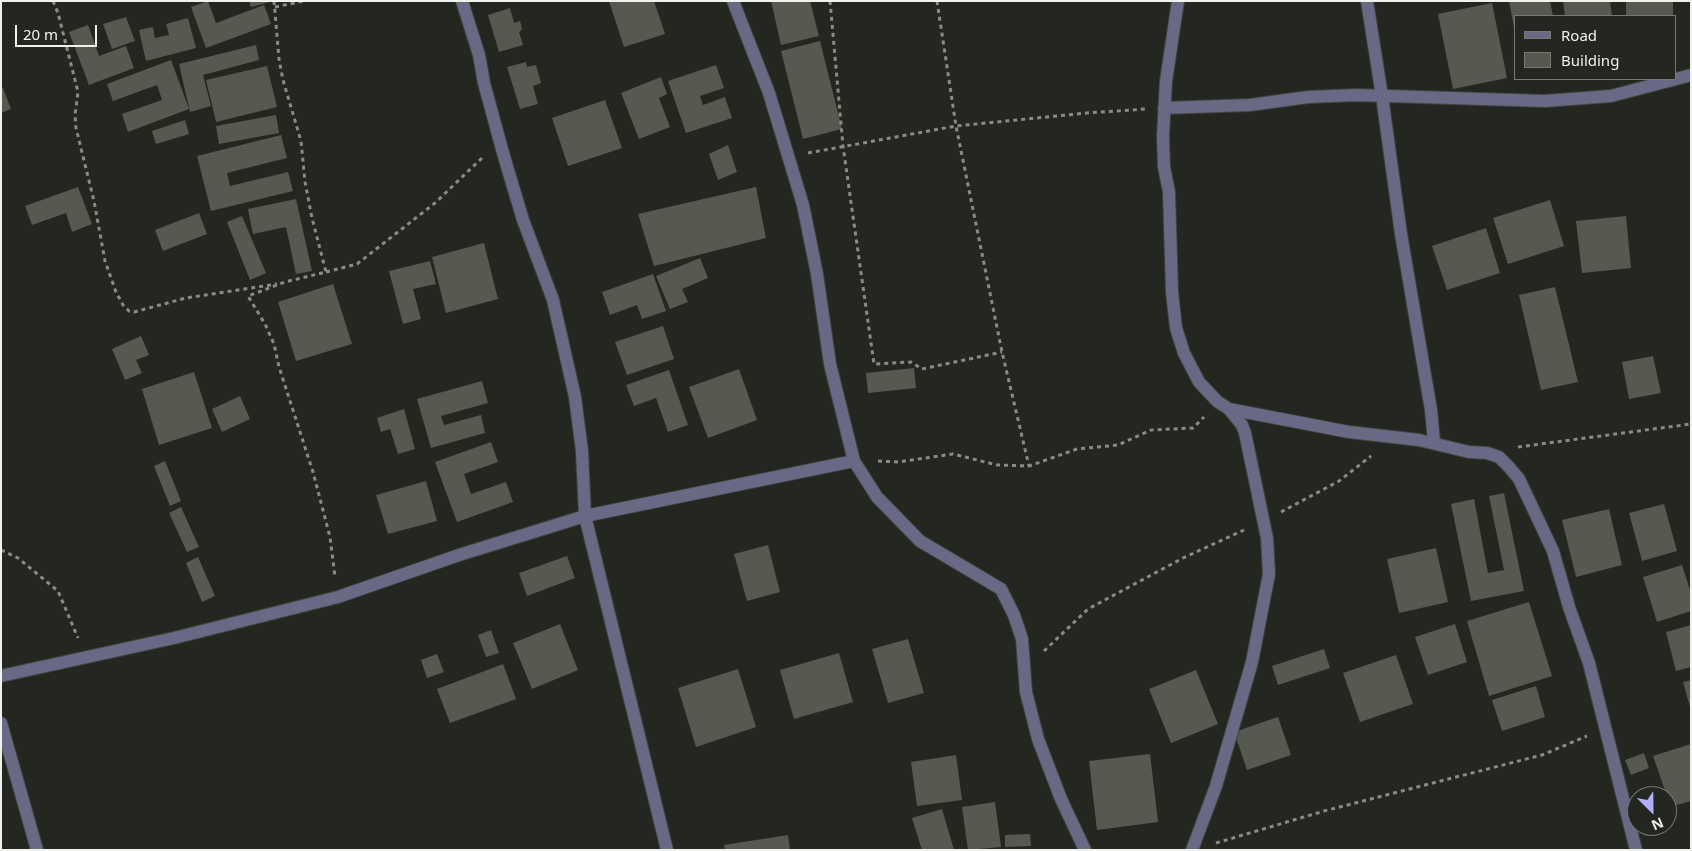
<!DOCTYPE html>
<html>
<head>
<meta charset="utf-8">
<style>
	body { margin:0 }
	#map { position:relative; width:1692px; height:851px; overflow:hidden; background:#24271f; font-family:"Noto Sans",sans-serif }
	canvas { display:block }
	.frame { position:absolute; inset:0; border:2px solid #f0f2ec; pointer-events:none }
	.legend { position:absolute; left:1514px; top:15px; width:162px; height:65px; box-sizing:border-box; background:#24271f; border:1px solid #767871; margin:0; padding:6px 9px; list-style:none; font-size:15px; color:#f0f2ec }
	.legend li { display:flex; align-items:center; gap:10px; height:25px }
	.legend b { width:25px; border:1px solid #767871 }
	.north { position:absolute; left:1627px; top:786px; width:50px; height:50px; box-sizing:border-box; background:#24271f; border:1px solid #767871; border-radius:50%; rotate:157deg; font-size:14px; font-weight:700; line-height:20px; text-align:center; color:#f0f2ec }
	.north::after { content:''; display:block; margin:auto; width:18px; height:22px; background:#b1adfa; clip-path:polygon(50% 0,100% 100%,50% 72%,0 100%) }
	.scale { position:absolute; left:15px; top:25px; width:82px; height:22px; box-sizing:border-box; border:2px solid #f0f2ec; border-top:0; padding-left:6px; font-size:15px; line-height:18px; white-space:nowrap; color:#f0f2ec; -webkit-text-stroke:4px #24271f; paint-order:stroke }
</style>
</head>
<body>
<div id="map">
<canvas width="1692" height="851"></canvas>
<div class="frame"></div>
<ul class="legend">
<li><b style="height:6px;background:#696885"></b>Road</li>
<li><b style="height:14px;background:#565950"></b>Building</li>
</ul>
<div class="north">N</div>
<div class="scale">20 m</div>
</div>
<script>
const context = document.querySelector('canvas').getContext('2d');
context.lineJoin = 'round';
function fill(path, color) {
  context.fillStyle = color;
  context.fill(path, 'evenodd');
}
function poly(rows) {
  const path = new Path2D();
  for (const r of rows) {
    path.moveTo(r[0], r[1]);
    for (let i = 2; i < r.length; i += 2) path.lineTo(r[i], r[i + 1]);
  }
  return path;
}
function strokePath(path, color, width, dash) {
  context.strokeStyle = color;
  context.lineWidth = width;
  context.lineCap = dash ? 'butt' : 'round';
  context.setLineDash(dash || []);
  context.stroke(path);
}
const building = poly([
	[208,1,216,23,264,5,271,24,206,48,191,7],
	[249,1,270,1,270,2,251,7],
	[609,1,654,1,665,34,624,47],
	[771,1,810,1,819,36,781,45],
	[1509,1,1550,1,1553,16,1516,16,1515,33],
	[1563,1,1610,1,1612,16,1565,16],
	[1626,1,1673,1,1673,16,1626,16],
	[1492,3,1507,78,1453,89,1438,14],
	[510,8,514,23,520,21,522,29,519,32,523,45,499,52,488,15],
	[126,17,135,41,112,49,103,24],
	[188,18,196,48,146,61,139,30,153,27,155,38,169,35,166,24],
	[88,25,99,56,126,46,134,68,89,85,69,32],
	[820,41,842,129,803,139,781,51],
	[256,45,259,60,203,75,211,106,190,112,179,64],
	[171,60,189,109,128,132,122,114,162,100,157,85,113,101,107,84],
	[526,62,527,67,536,65,541,83,533,86,538,104,520,109,507,67],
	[716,65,724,88,700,96,703,105,725,97,732,118,686,133,668,81],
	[267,66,277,107,216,122,206,80],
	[661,77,667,94,659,98,670,127,639,139,621,93],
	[1,88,3,88,11,109,1,113],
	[605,100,622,148,568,166,552,118],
	[276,115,279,133,219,144,216,126],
	[185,120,189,134,156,144,152,131],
	[281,135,287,158,227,173,230,186,288,172,293,191,211,211,197,156],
	[728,145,737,172,718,180,709,154],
	[78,187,92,224,72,232,66,213,32,225,25,206],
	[756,187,766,238,654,266,638,214],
	[296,199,312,271,296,274,286,227,253,234,248,209],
	[1550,200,1564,246,1508,264,1493,218],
	[199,213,207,234,163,251,155,230],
	[242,216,266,273,250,280,227,222],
	[1626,216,1631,268,1582,273,1576,221],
	[1486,228,1500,273,1447,290,1432,246],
	[484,243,498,299,446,313,432,257],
	[700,258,708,278,682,289,688,302,670,309,656,276],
	[430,261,436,284,413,289,421,319,403,324,389,271],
	[653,274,666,311,642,319,637,305,610,315,602,292],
	[333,284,352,344,296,361,278,302],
	[1555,287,1578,382,1541,390,1519,295],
	[663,326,674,359,627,375,615,342],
	[141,336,149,355,136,360,142,373,125,380,112,349],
	[1653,356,1661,393,1629,399,1622,362],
	[914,368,916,388,868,393,866,373],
	[739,369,757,420,708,438,689,387],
	[669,370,688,425,668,432,656,398,634,406,626,385],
	[194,372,212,428,159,445,142,389],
	[482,381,488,403,441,416,444,425,481,415,485,433,431,448,417,399],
	[240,396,250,419,222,432,212,409],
	[404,409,415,449,398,454,390,429,381,432,377,418],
	[491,442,498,462,464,474,471,494,506,482,513,502,457,522,435,462],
	[165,461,181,501,170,506,154,466],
	[426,481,437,521,388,534,376,495],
	[1504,493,1524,591,1471,601,1451,504,1474,499,1488,573,1504,570,1489,496],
	[1664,504,1677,551,1642,561,1629,513],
	[181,507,199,547,187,552,169,513],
	[1609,509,1622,565,1576,577,1562,520],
	[768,545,780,592,747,601,734,554],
	[1436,548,1448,602,1399,613,1387,559],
	[567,556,575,578,527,596,519,573],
	[198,557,215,596,202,602,186,563],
	[1682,565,1691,593,1691,611,1657,622,1643,577],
	[1529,602,1552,676,1489,696,1467,621],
	[560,624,578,670,532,689,513,643],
	[1455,624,1467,662,1428,675,1415,637],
	[1691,625,1691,667,1676,671,1666,632],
	[491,630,499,653,486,657,478,635],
	[908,639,924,693,888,703,872,649],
	[1324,649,1330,668,1278,685,1272,666],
	[839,653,853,702,794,719,780,670],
	[437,654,444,672,427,678,421,660],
	[1396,655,1413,704,1360,722,1343,673],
	[503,664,516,699,450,723,437,689],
	[738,669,756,727,696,747,678,688],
	[1196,670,1218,724,1171,743,1149,689],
	[1691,680,1691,707,1690,707,1683,682],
	[1536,686,1545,717,1502,731,1492,700],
	[1278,717,1291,755,1247,770,1234,732],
	[1691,744,1691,801,1669,807,1667,796,1653,756],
	[1644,753,1649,768,1631,775,1625,760],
	[1150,754,1158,822,1097,830,1089,761],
	[956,755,962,800,917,806,911,762],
	[995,802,1001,847,968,850,962,807],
	[942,809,954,850,922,850,912,818],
	[1030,834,1031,846,1005,847,1005,835],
	[788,835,790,850,725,850,724,845]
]);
const path = poly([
	[53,1,58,13,78,92,75,115,76,128,94,201,105,261,116,292,123,305,129,311,134,312,186,298,277,284],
	[274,1,279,59,283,80,301,141,305,182,312,218,326,272,285,282,248,296,265,324,274,344,279,367,313,472,330,537,335,577],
	[830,1,843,146,874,364,911,362,922,369,1002,352],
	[937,1,956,126,1002,352,1029,466],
	[275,7,304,1],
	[808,153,956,126,1087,113,1146,109],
	[326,272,357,264,435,203,484,156],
	[1518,447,1691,424],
	[878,461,898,462,953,454,997,465,1029,466,1077,449,1118,445,1151,430,1193,428,1204,417],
	[1281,512,1339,481,1371,456],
	[1,550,18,558,58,591,78,638],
	[1044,651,1088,609,1183,558,1244,530],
	[1216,843,1324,811,1542,755,1587,736]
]);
const minor = poly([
	[462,1,479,55,484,83,503,153,523,220,553,300,575,397,582,451,585,516,667,850],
	[733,1,769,93,803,205,817,274,830,364,854,461,877,497,920,541,1001,589,1014,615,1022,639,1026,692,1038,739,1061,799,1085,850],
	[1178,1,1166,81,1163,136,1164,167,1169,192,1172,292,1176,328,1184,353,1199,382,1218,402,1229,409,1242,425,1245,433,1267,538,1269,574,1252,662,1216,786,1192,850],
	[1367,1,1382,96,1401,234,1431,410,1434,442],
	[1164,108,1250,105,1308,97,1357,95,1545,101,1611,96,1691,75],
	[1229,409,1349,432,1419,440,1469,452,1487,453,1499,457,1509,467,1519,479,1553,551,1569,607,1589,663,1636,850],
	[1,676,174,638,338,597,459,555,585,516,854,461],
	[1,723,37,850]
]);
fill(building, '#565950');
strokePath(minor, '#41433c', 14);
strokePath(path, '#898c84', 3, [4, 4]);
strokePath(minor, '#696885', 12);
</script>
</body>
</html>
